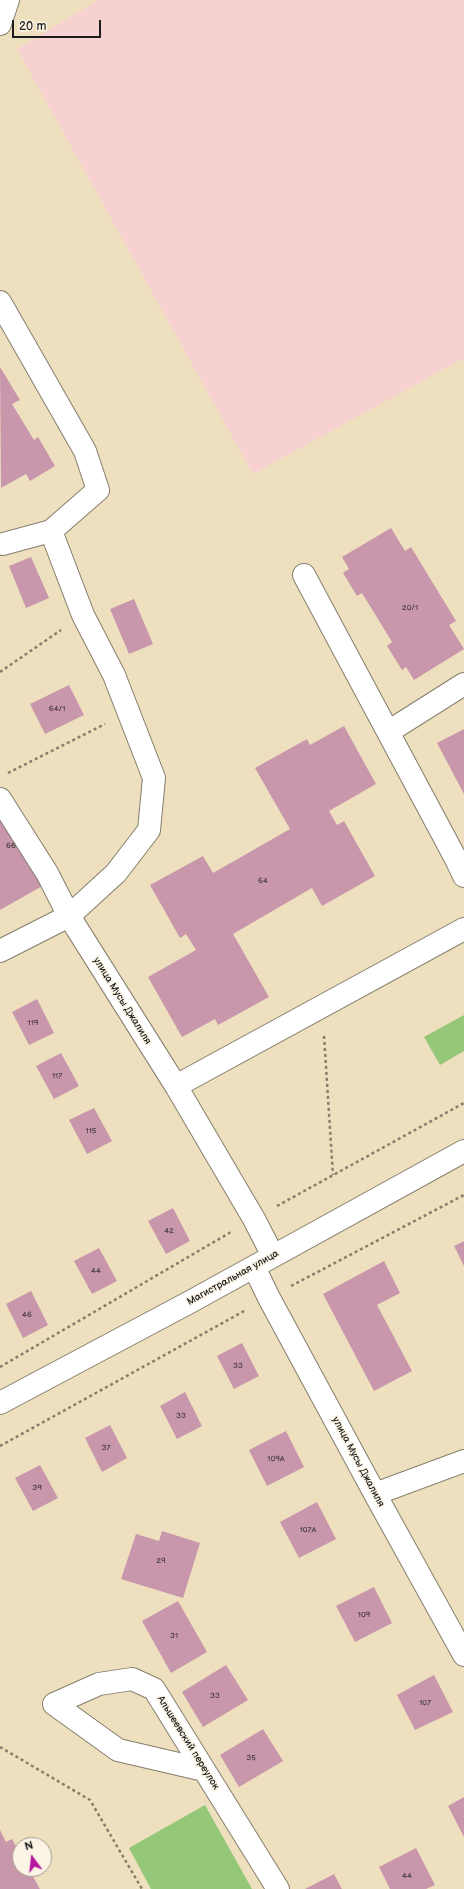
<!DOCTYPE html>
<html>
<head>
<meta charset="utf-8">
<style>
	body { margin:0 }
	#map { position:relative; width:464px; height:1889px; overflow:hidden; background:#eee0be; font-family:"Balsamiq Sans",sans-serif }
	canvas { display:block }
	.north { position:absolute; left:12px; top:1837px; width:40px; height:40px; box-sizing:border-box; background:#fcf5e5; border:1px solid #a29e95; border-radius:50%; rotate:345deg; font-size:11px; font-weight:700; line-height:16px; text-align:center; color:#1c1c1c }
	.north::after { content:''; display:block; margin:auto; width:14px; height:18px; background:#b5179e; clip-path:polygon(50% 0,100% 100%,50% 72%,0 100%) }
	.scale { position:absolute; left:12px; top:20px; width:89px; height:18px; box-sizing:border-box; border:2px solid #1c1c1c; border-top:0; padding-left:5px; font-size:12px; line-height:14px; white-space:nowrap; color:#1c1c1c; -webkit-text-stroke:3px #fcf5e5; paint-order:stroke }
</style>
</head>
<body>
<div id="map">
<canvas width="464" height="1889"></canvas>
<div class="north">N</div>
<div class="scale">20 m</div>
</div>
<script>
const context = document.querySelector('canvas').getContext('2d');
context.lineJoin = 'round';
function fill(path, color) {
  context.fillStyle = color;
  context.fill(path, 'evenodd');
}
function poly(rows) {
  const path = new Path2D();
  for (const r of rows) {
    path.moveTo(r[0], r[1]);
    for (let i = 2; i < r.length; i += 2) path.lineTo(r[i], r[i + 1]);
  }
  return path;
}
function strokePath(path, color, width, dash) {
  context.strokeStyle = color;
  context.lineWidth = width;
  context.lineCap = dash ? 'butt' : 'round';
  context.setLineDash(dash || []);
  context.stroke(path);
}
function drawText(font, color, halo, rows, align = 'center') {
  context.font = font + ' "Balsamiq Sans",sans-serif';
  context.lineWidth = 3;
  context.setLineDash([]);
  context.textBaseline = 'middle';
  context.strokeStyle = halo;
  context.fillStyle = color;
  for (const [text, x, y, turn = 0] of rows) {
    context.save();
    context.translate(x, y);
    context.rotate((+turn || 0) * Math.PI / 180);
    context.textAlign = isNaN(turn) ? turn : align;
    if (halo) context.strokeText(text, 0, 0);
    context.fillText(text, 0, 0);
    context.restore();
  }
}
const built = poly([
	[98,0,464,0,464,358,253,474,17,49]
]);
const green = poly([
	[464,1015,464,1051,440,1065,424,1037],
	[205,1805,252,1889,151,1889,129,1848]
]);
const building = poly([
	[0,367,20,400,12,404,34,440,38,437,55,466,30,481,26,474,1,488],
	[391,528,405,551,411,547,456,621,449,625,464,649,414,680,406,667,402,670,387,646,392,642,362,593,357,596,343,573,349,569,342,557],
	[31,557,49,598,26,608,9,566],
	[134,599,153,644,129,654,110,609],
	[69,685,84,715,45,734,30,704],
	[344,726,376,784,329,811,337,825,344,821,375,876,322,906,312,888,233,934,269,997,218,1025,215,1019,182,1037,148,977,196,950,186,934,180,938,150,885,203,856,213,873,290,829,255,768,307,739,310,745],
	[464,729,464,794,437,743],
	[0,807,44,885,0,910],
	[37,999,54,1033,29,1045,12,1012],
	[61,1053,79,1086,54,1099,36,1066],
	[94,1108,112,1141,87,1154,69,1120],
	[173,1208,190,1241,166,1254,148,1221],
	[464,1241,464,1266,454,1246],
	[99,1248,117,1281,92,1294,74,1261],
	[384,1261,400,1293,377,1305,412,1371,374,1391,323,1294],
	[31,1291,48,1325,23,1338,6,1304],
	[242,1343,259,1376,234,1389,217,1356],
	[185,1392,202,1426,177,1439,160,1406],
	[110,1425,127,1458,102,1472,85,1438],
	[286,1431,304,1467,267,1486,249,1450],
	[40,1465,58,1498,33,1511,15,1478],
	[317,1502,336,1539,299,1558,280,1522],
	[162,1531,200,1543,183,1598,121,1579,136,1534,159,1541],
	[374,1587,392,1623,355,1642,336,1606],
	[178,1601,207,1652,171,1673,142,1621],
	[226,1665,248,1700,203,1727,182,1692],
	[434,1675,453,1712,415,1730,397,1695],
	[263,1729,283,1761,239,1787,220,1755],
	[464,1797,464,1837,448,1806],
	[0,1830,6,1842,12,1839,20,1854,20,1869,29,1869,40,1889,0,1889],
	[416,1848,435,1885,426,1889,390,1889,379,1867],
	[334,1874,342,1889,305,1889]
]);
const path = poly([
	[0,672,61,630],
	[8,773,105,724],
	[324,1036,333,1175],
	[277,1206,464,1103],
	[291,1286,464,1195],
	[0,1367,231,1232],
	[0,1446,246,1310],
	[0,1747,90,1800,142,1889]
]);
const minor = poly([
	[0,24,8,0],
	[0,302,85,451,98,490,51,531,3,544],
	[304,575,388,732],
	[464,684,388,732,456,859,464,876],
	[0,799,47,873,69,916,116,873,149,830,154,778,114,675,83,615,51,531],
	[0,951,69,916,176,1086],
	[273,1256,254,1219,176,1086,464,929],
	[254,1267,269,1298,375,1494,464,1655],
	[0,1403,190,1302,464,1151],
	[375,1494,464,1461],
	[204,1770,118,1750,54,1704,99,1684,132,1679,154,1689,278,1889]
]);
const numberNames = [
	["20/1",410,608],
	["64/1",57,709],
	["66",11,846],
	["64",263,881],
	["119",33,1023],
	["117",57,1076],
	["115",91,1131],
	["42",169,1231],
	["44",96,1271],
	["46",27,1315],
	["33",238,1366],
	["33",181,1416],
	["37",106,1448],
	["109А",276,1459],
	["39",37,1488],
	["107А",308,1530],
	["29",161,1561],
	["109",364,1615],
	["31",174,1636],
	["33",215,1696],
	["107",425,1703],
	["35",251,1758],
	["44",407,1876]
];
const streetNames = [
	["улица Мусы Джалиля",122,1001,58],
	["Магистральная улица",233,1278,-29],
	["улица Мусы Джалиля",358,1462,62],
	["Альшеевский переулок",188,1743,58]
];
fill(built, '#f7d0d0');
fill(green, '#94c778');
fill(building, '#c897ab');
strokePath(minor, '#857e6d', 24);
strokePath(path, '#857e6d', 2.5, [3, 3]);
strokePath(minor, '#fff', 22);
drawText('8px', '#473b40', null, numberNames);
drawText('10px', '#1c1c1c', '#fcf5e5', streetNames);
</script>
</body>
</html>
